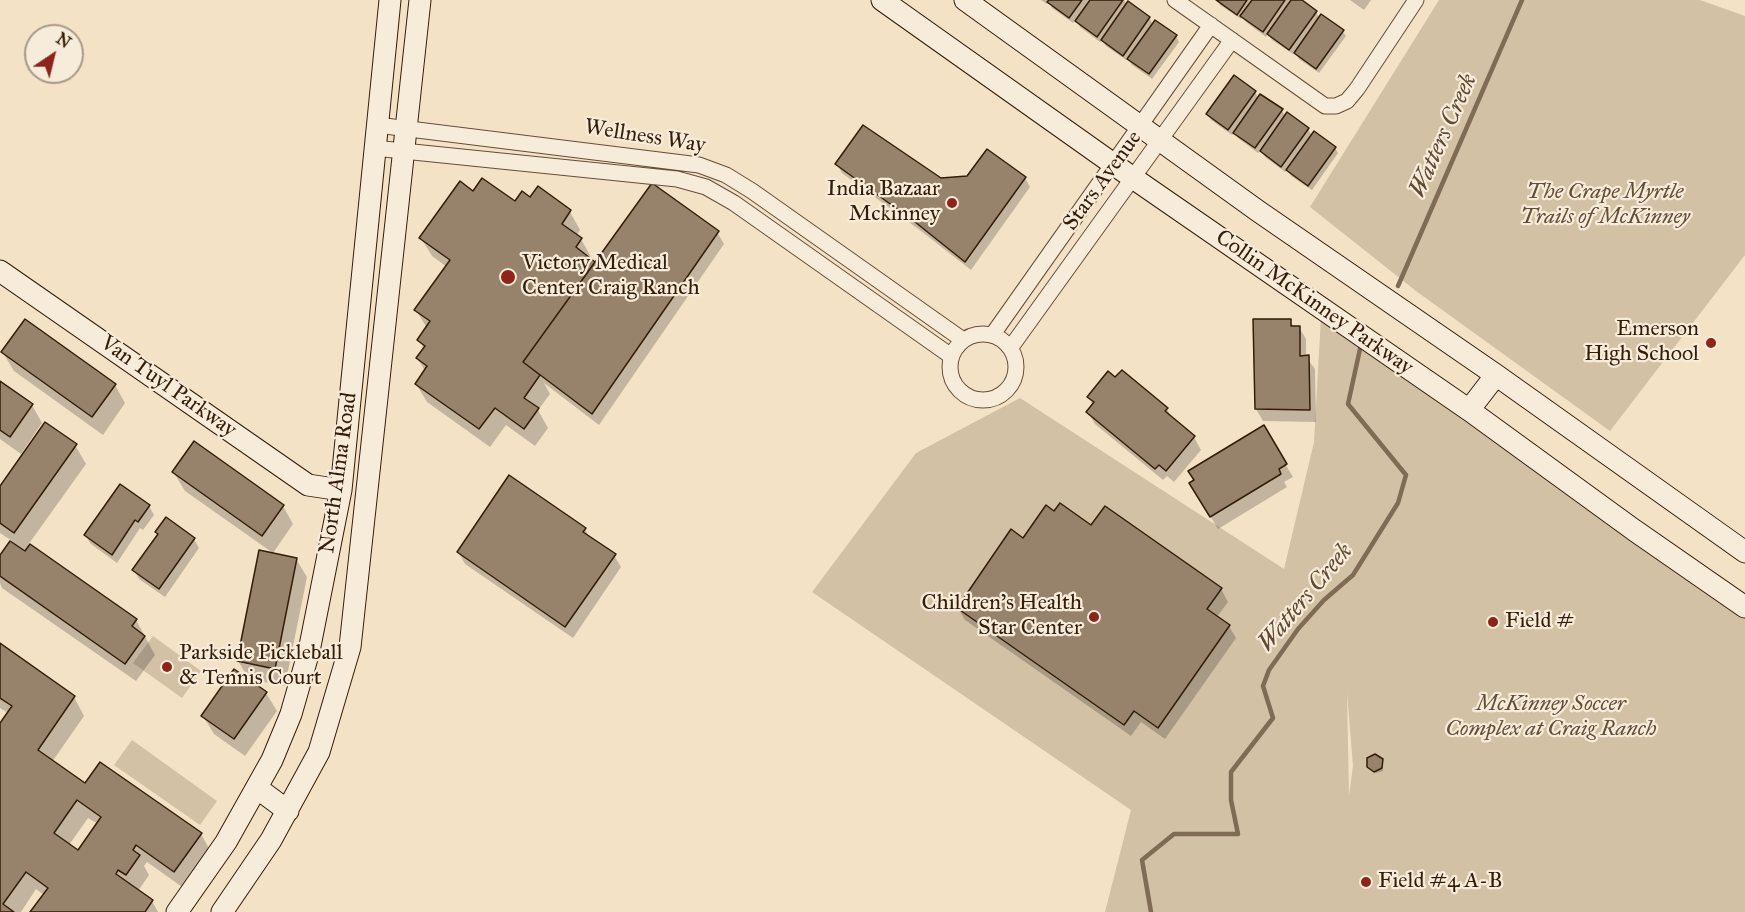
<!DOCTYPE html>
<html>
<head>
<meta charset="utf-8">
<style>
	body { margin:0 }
	#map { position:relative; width:1745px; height:912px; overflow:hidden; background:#f3e2c6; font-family:"IM FELL Great Primer",serif }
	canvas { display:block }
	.north { position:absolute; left:24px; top:24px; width:60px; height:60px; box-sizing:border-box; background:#f7ecda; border:2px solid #a99986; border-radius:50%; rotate:35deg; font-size:16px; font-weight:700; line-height:24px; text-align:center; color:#341d09 }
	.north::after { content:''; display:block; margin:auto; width:21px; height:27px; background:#8f2418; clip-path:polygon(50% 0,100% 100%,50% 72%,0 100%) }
</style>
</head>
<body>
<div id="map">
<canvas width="1745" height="912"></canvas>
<div class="north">N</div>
</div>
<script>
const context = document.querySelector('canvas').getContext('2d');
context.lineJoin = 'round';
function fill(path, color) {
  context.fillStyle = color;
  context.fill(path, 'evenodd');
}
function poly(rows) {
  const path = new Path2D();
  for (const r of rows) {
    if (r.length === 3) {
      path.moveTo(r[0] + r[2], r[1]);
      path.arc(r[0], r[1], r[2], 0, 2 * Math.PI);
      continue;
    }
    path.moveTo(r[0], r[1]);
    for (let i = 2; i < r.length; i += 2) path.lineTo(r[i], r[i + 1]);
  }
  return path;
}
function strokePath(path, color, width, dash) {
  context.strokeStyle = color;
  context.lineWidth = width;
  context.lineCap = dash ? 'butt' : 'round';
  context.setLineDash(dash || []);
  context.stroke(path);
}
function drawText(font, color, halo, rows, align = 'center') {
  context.font = font + ' "IM FELL Great Primer",serif';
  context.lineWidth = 4.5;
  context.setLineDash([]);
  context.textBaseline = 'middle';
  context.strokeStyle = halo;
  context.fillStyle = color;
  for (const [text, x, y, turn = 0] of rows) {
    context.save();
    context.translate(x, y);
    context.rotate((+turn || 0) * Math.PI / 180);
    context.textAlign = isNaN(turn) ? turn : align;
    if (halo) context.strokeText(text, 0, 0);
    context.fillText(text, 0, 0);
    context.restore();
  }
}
const green = poly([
	[1439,0,1700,0,1745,16,1745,255,1610,431,1416,291,1310,207],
	[1321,317,1745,616,1745,912,1105,912,1131,810,812,592,916,453,1020,398,1284,569,1314,442],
	[1347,693,1353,766,1349,796],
	[153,636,201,671,182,698,133,663],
	[132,740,217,801,200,825,114,765]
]);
const shadow = poly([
	[1041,0,1124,0,1127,5,1149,18,1153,24,1176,36,1179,42,1152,79,1132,65,1128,58,1126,60,1106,46,1102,40,1100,42,1080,27,1075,20,1073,23,1052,8,1049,2,1047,4],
	[1217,0,1299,0,1316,12,1320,19,1342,31,1346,36,1319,73,1299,59,1295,51,1293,54,1272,40,1268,34,1266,37,1246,22,1242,17,1241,19,1220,5],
	[1350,0,1371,0,1364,10],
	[1255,92,1259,99,1282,111,1286,117,1308,129,1312,136,1335,148,1338,153,1312,190,1291,176,1287,169,1285,172,1265,157,1261,150,1258,153,1238,138,1234,132,1232,135,1211,120,1208,115],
	[837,164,940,180,1025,178,1030,187,971,270,921,231,842,173],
	[474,193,516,204,530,199,570,212,580,230,576,236,581,239,591,257,590,260,596,264,717,232,724,244,599,425,544,383,550,394,538,410,548,428,535,446,506,425,490,447,427,402,416,384,425,371,418,359,424,349,419,340,427,328,416,310,447,267,432,256,421,238],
	[1290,320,1294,327,1299,327,1306,339,1306,357,1315,369,1316,422,1263,421,1256,409],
	[3,353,115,385,125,403,103,435,14,371],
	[0,382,32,405,42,423,21,454,0,439],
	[1088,397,1167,409,1174,421,1194,437,1201,450,1174,482,1167,476,1163,480,1095,424,1088,412,1093,405],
	[1263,427,1293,477,1284,482,1287,487,1218,529,1191,484],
	[75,445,86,464,28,545,136,620,155,655,136,681,2,588,0,583,0,558,12,541,0,533,0,488],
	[174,473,283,506,293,524,273,553,185,491],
	[149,506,154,515,143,530,140,528,117,563,91,544,85,535],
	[1055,513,1091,527,1221,589,1228,602,1217,617,1229,626,1236,638,1165,739,1141,722,1131,736,965,620,958,608,1023,540],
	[585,529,590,538,614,555,621,567,573,638,465,564,458,552],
	[194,539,199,548,165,597,139,579,134,570],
	[296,559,307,577,285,686,249,679,238,661],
	[0,645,74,697,84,716,52,762,86,785,201,834,211,852,185,889,147,862,144,866,149,875,138,891,152,901,158,912,32,912,44,895,36,889,21,912,0,912,0,725,8,713,0,708],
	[88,818,98,824,78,852,69,845],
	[266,693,277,711,245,756,214,734,203,716],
	[1382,760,1383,771,1376,773,1368,766]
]);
const stream = poly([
	[1398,286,1522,0],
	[1151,912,1142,860,1174,834,1238,834,1231,800,1231,772,1273,718,1263,686,1269,670,1298,629,1324,600,1353,575,1398,503,1406,475,1348,404,1360,349]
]);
const building = poly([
	[1049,0,1082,0,1069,18,1047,2,1049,0],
	[1090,0,1123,0,1097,37,1075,21,1090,0],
	[1216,0,1247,0,1237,15,1216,0],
	[1252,0,1285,0,1263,32,1240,16,1252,0],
	[1291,0,1302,0,1317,11,1289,50,1267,34,1291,0],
	[1128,1,1150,17,1123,56,1101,40,1128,1],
	[1321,14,1344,30,1316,69,1294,53,1321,14],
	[1155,20,1177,35,1149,74,1127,59,1155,20],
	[1234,75,1256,91,1228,130,1206,114,1234,75],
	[1260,94,1283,109,1255,148,1233,133,1260,94],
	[1287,112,1309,128,1281,167,1260,151,1287,112],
	[863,125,941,178,967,176,987,149,1026,177,965,262,915,222,835,164,863,125],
	[1314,131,1336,147,1308,186,1286,170,1314,131],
	[482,178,515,201,522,191,530,197,538,186,571,210,562,224,582,238,576,247,595,262,523,362,540,375,524,398,539,408,524,429,495,408,479,429,415,384,427,366,416,358,425,346,417,340,430,321,414,310,450,260,419,238,460,181,473,191,482,178],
	[652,183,719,231,592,414,523,362,652,183],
	[25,319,116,384,92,417,1,352,25,319],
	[1253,319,1291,319,1291,326,1300,326,1300,356,1309,355,1310,410,1255,409,1253,319],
	[1122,370,1168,408,1165,411,1195,436,1166,471,1159,465,1155,469,1086,412,1094,402,1087,397,1108,371,1115,377,1122,370],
	[0,381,33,404,10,437,0,430,0,381],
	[45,422,77,444,14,533,0,523,0,486,45,422],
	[1264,425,1287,464,1279,469,1281,474,1210,517,1189,483,1194,480,1188,471,1264,425],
	[194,441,284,505,262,536,172,472,194,441],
	[509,475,586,528,583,532,616,554,565,627,457,552,509,475],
	[120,484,150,505,138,522,135,520,112,555,84,535,120,484],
	[1060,503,1091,525,1105,506,1222,588,1207,609,1230,625,1158,728,1134,711,1124,725,957,608,1011,529,1023,538,1046,505,1054,511,1060,503],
	[166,517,195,538,159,589,132,570,158,534,155,532,166,517],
	[10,541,25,551,30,544,137,619,132,626,145,636,125,664,0,576,0,555,10,541],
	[259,550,297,558,275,669,237,661,259,550],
	[0,643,75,696,38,750,85,783,100,762,202,833,174,872,136,845,133,850,140,855,126,875,118,870,116,874,153,900,145,912,30,912,48,888,26,872,3,904,14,912,0,912,0,723,12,706,0,698,0,643],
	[77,800,101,817,78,850,54,833,77,800],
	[234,669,267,692,234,739,201,716,234,669],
	[1375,754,1383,759,1382,768,1374,772,1367,767,1367,758,1375,754]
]);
const street = poly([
	[1175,0,1325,106,1336,106,1347,101,1357,89,1416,0],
	[377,125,699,165,726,175,752,191,963,340],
	[374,148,677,179,706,187,734,203,951,356],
	[983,367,33],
	[993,334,1211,25],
	[1011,347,1232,40]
]);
const secondary = poly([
	[882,0,1133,178,1469,410,1634,530,1745,607],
	[965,0,1258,211,1496,375,1745,552],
	[0,271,308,485,341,490],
	[1469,410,1496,375],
	[257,788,288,811],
	[177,912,226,842,272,760,291,714,309,651,341,490,390,0],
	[222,912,271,840,319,752,350,647,420,0]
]);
const markers = [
	[952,203,6,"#8f2418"],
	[508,277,8,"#8f2418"],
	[1711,343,6,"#8f2418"],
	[1094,617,6,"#8f2418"],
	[1493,622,6,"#8f2418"],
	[167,667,6,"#8f2418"],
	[1366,882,6,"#8f2418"]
];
const streetNames = [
	["Wellness Way",645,137,9],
	["Stars Avenue",1103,181,-54],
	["Collin McKinney Parkway",1314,303,35],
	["Van Tuyl Parkway",168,387,35],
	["North Alma Road",339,473,-82]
];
const poiNames = [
	["India Bazaar",940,190,"right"],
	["Mckinney",940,215,"right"],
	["Victory Medical",522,264],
	["Center Craig Ranch",522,289],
	["Emerson",1699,330,"right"],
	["High School",1699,355,"right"],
	["Children's Health",1082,604,"right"],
	["Star Center",1082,629,"right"],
	["Field #",1505,622],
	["Parkside Pickleball",179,654],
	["& Tennis Court",179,679],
	["Field #4 A-B",1378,882]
];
const parkNames = [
	["The Crape Myrtle",1605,193],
	["Trails of McKinney",1605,218],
	["McKinney Soccer",1551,705],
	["Complex at Craig Ranch",1551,730]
];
const waterNames = [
	["Watters Creek",1444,136,-66],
	["Watters Creek",1306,598,-50]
];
fill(green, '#d3c1a6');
fill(shadow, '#0003');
strokePath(stream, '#806b54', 4.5);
fill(building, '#97836b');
strokePath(building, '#341d09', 1.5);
strokePath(street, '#644e38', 17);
strokePath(secondary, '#341d09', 23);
strokePath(street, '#f7ecda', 15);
strokePath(secondary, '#f7ecda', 21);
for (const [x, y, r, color] of markers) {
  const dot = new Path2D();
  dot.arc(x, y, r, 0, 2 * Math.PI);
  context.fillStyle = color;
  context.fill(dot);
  strokePath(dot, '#f7ecda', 2);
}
drawText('22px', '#341d09', '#f7ecda', streetNames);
drawText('22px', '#341d09', '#f7ecda', poiNames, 'left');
drawText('italic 22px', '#644e38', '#f7ecda', parkNames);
drawText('italic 24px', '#604a35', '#f7ecda', waterNames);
</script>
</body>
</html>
